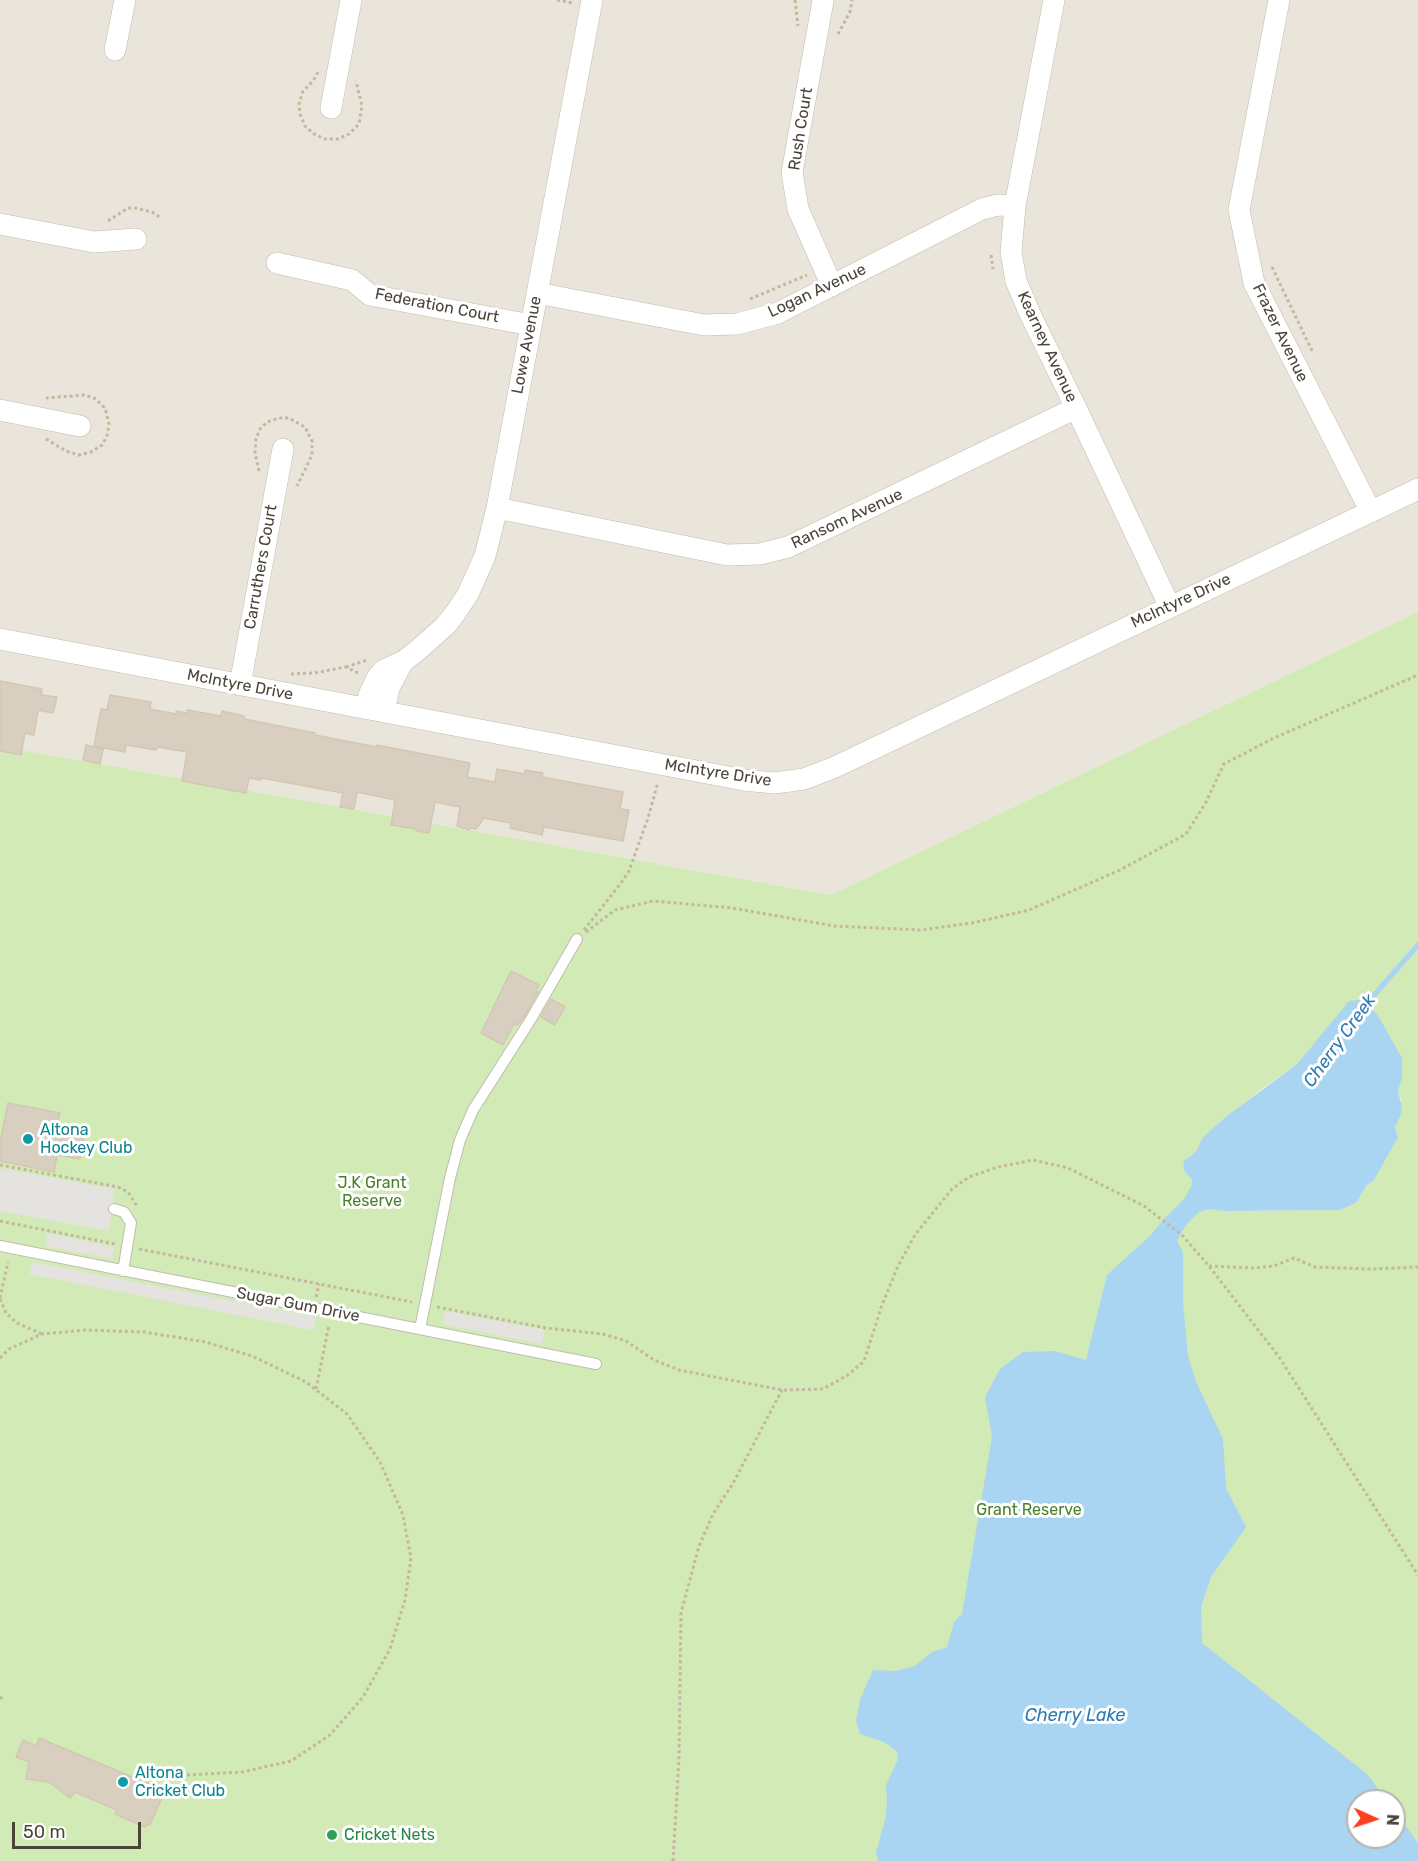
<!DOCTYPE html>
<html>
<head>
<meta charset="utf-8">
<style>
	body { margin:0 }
	#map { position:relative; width:1418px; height:1861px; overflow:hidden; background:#f6f3ec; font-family:Rubik,sans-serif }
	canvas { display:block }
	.north { position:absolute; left:1346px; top:1789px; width:60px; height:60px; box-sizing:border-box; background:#fff; border:2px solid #b7b4b0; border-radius:50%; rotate:93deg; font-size:16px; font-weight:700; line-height:24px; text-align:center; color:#4b4439 }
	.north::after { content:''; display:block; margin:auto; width:21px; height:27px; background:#fc3f1d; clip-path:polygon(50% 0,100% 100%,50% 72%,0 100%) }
	.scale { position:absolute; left:12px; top:1822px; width:129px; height:27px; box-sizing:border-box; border:3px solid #4b4439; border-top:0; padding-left:8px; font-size:18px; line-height:21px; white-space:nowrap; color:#4b4439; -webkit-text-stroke:4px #fff; paint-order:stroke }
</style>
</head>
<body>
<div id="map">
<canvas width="1418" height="1861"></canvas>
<div class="north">N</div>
<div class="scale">50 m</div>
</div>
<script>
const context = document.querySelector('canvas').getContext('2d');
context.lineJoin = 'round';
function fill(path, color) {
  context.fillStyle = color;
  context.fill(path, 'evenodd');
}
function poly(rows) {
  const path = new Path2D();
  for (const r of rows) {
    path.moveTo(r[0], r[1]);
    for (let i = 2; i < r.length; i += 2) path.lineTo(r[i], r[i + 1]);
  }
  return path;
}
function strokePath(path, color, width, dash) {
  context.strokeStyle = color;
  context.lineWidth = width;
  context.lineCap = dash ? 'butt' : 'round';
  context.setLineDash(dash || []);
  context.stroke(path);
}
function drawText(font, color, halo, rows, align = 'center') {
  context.font = font + ' Rubik,sans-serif';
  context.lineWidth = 6;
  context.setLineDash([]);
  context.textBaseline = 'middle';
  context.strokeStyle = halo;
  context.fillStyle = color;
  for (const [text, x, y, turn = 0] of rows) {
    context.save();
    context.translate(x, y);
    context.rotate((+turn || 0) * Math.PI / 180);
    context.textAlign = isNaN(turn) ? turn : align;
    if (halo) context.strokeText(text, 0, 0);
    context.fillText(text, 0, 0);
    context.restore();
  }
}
const residential = poly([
	[0,0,1418,0,1418,612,831,895,0,746]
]);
const green = poly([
	[1418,612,1418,1861,0,1861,0,746,831,895],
	[1377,1014,1384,1029,1402,1079,1398,1090,1401,1099,1400,1117,1395,1127,1397,1132,1374,1180,1366,1186,1356,1203,1340,1210,1225,1211,1191,1187,1192,1180,1184,1170,1183,1161,1192,1156,1198,1150,1203,1137,1259,1091,1297,1064,1315,1042],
	[1358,1801,1394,1801,1394,1837,1358,1837]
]);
const parking = poly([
	[0,1168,115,1189,109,1231,0,1211],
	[47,1233,114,1247,112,1259,45,1246],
	[32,1262,316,1317,313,1330,29,1274],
	[445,1311,545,1330,542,1344,443,1324]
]);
const water = poly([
	[1360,1000,1377,1014,1402,1058,1402,1079,1398,1090,1402,1108,1400,1117,1395,1127,1398,1137,1374,1180,1366,1186,1356,1203,1340,1210,1225,1211,1209,1209,1199,1212,1186,1225,1177,1241,1183,1252,1183,1302,1188,1356,1196,1382,1223,1439,1226,1488,1246,1527,1211,1577,1201,1607,1202,1643,1367,1774,1387,1801,1358,1801,1358,1837,1394,1837,1394,1810,1418,1843,1418,1861,878,1861,876,1853,886,1816,887,1799,886,1785,898,1759,897,1751,884,1742,860,1734,856,1721,860,1700,873,1670,895,1671,915,1666,932,1652,947,1647,954,1622,962,1614,992,1437,985,1397,1000,1369,1023,1352,1054,1351,1086,1360,1107,1275,1151,1235,1163,1220,1184,1199,1191,1187,1192,1180,1184,1170,1183,1161,1191,1156,1197,1150,1203,1137,1227,1116,1297,1064,1349,1001]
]);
const stream = poly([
	[1362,1009,1418,945]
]);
const building = poly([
	[0,681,42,689,41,695,57,697,53,713,38,710,34,735,25,733,21,755,0,751,0,681],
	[110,695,151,702,150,709,176,714,176,711,187,713,187,710,221,716,222,711,244,716,244,719,315,733,315,735,377,747,377,745,470,763,467,777,495,782,497,769,525,774,525,770,543,773,542,777,623,792,620,809,629,810,623,841,544,827,542,835,510,828,511,823,484,818,476,829,470,828,469,830,457,826,460,807,435,802,429,833,416,831,416,829,391,825,395,800,357,792,354,809,340,807,343,793,262,778,261,780,249,778,246,793,182,781,187,752,157,747,156,750,126,745,125,752,94,746,101,709,107,710,110,695],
	[86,745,103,749,100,764,83,760,86,745],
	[511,971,539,985,536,991,538,992,525,1015,518,1025,514,1024,503,1045,481,1033,511,971],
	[551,999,565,1007,555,1025,541,1017,551,999],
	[8,1103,60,1113,56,1130,84,1135,80,1159,57,1155,54,1172,0,1161,0,1143,8,1103],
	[39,1738,161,1789,159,1794,163,1795,150,1825,147,1824,145,1827,115,1814,117,1810,75,1792,70,1798,49,1782,26,1779,29,1762,16,1757,23,1740,36,1746,39,1738]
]);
const path = poly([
	[557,0,573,3],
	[795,0,798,26],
	[838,34,850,12,852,0],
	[318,72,313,81,303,91,299,104,300,114,305,126,314,134,325,139,338,139,349,134,359,124,362,106,356,81],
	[108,221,128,208,135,208,152,212,161,218],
	[991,255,993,269],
	[1272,267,1313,353],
	[750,299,807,275],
	[46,439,66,451,79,455,91,452,102,445,107,436,109,424,105,408,94,398,84,395,46,398],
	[259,471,255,453,256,439,260,429,267,422,279,418,289,418,305,427,312,441,312,455,297,486],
	[346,667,367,660],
	[291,674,314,673,346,667,360,674],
	[584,930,621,883,629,871,648,818,658,782],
	[586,932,615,910,653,901,732,908,834,926,920,930,972,923,1029,910,1120,870,1186,834,1205,804,1224,764,1274,738,1418,675],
	[0,1165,118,1187,128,1192,137,1206],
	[0,1221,115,1244],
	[139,1249,412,1302],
	[1209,1266,1254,1268,1274,1266,1294,1258,1315,1267,1372,1269,1418,1267],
	[316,1297,319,1284],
	[0,1298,8,1262],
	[0,1299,6,1313,17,1323,42,1334],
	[437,1307,546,1328,603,1334,626,1341,654,1360,679,1370,782,1390,823,1389,848,1375,864,1361,882,1305,898,1266,915,1235,952,1189,969,1177,998,1167,1033,1160,1068,1168,1144,1206,1182,1235,1209,1266,1279,1357,1418,1575],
	[0,1358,9,1349,42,1334,86,1330,144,1332,206,1342,252,1356,306,1382,347,1414,380,1462,403,1515,411,1558,405,1600,390,1649,363,1697,330,1735,291,1761,242,1772,187,1775],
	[316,1389,329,1325],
	[0,1697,4,1700],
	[673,1861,679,1759,681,1613,699,1546,713,1514,732,1485,782,1390]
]);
const lane = poly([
	[114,1209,124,1212,131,1223,123,1271],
	[0,1246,596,1364],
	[420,1329,450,1178,460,1140,473,1110,531,1019,577,939]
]);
const street = poly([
	[1054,0,1015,206,1011,252,1016,281,1030,314,1076,408,1170,607],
	[1279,0,1239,210,1254,283,1371,512],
	[823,1,792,172,798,209,832,286],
	[115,50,125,0],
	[331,108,351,0],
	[0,224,94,242,136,239],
	[277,263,352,280,370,295,531,325],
	[537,293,704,325,737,324,778,313,982,209,998,205,1015,206],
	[0,410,80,426],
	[497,508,727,555,760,554,788,547,1076,408],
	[0,639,744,780,774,783,790,781,804,779,835,767,1418,489],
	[240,685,283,449],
	[367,709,369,695,377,678,384,670,404,661,418,650,446,625,456,612,468,594,485,556,497,508,592,0],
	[384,712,389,688,403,661]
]);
const markers = [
	[28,1139,6,"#0f9aa8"],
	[123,1782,6,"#0f9aa8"],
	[332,1835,6,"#2e9e5b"]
];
const streetNames = [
	["Rush Court",801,129,-81],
	["Logan Avenue",817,291,-25],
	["Federation Court",437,306,11],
	["Frazer Avenue",1280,333,64],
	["Lowe Avenue",527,345,-79],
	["Kearney Avenue",1047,347,65],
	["Ransom Avenue",847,519,-25],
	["Carruthers Court",261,567,-80],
	["McIntyre Drive",1181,601,-25],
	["McIntyre Drive",240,685,11],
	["McIntyre Drive",718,773,9],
	["Sugar Gum Drive",298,1305,11]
];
const cultureNames = [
	["Altona",40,1130],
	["Hockey Club",40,1148],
	["Altona",135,1773],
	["Cricket Club",135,1791]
];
const parkNames = [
	["J.K Grant",372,1183],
	["Reserve",372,1201],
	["Grant Reserve",1029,1510]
];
const leisureNames = [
	["Cricket Nets",344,1835]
];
const waterNames = [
	["Cherry Creek",1340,1041,-54],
	["Cherry Lake",1075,1716]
];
fill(residential, '#eae5da');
fill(green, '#d2eab5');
fill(parking, '#e5e3e0');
fill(water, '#a9d4f2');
strokePath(stream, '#a9d4f2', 5);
fill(building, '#d8cfc1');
strokePath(building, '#d3c7b4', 1.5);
strokePath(lane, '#c2bbae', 12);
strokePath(street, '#c2bbae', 22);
strokePath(path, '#c4b79f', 3, [3, 3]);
strokePath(lane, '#fff', 10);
strokePath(street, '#fff', 21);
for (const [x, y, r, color] of markers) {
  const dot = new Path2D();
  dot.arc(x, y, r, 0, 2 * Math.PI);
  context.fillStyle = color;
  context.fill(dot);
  strokePath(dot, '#fff', 2);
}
drawText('16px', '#4b4439', '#fff', streetNames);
drawText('16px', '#0d838f', '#fff', cultureNames, 'left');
drawText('16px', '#4a7f2a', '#fff', parkNames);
drawText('16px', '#27864d', '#fff', leisureNames, 'left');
drawText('italic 18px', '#2e7ab2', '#fff', waterNames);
</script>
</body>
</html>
